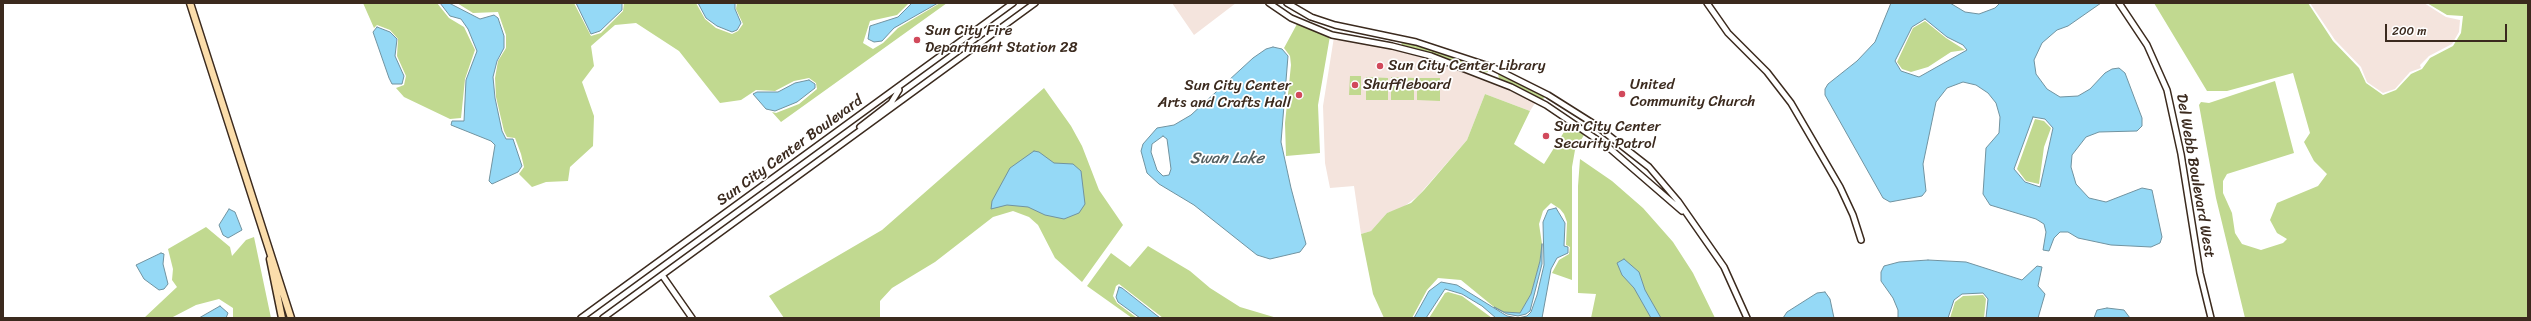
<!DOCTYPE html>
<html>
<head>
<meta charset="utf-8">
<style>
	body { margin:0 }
	#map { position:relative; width:2531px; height:321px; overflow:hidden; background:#fff; font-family:Sriracha,sans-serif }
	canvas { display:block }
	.frame { position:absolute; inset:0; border:4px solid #3b2a1e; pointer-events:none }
	.scale { position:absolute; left:2385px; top:24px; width:122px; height:18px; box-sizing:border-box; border:2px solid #3b2a1e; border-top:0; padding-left:5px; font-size:12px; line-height:14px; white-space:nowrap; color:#3b2a1e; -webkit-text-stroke:3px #fff; paint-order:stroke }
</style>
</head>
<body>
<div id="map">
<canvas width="2531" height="321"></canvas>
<div class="frame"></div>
<div class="scale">200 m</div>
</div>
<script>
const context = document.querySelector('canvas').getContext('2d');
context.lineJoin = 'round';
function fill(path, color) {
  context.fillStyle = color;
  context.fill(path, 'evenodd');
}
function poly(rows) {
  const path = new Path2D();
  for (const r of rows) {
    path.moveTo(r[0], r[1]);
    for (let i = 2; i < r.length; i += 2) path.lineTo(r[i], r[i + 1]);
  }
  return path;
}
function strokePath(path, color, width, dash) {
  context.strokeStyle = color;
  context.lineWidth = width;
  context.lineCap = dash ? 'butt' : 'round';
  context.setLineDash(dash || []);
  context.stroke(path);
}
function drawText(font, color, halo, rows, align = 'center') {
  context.font = font + ' Sriracha,sans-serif';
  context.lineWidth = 3.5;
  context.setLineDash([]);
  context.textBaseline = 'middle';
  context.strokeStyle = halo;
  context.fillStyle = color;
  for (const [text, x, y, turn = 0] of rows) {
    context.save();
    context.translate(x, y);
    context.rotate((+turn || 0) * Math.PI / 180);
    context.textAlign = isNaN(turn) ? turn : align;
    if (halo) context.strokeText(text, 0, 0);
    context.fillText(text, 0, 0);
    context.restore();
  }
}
const built = poly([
	[1172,3,1236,3,1194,35],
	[2310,3,2424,3,2446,17,2460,20,2459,32,2452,44,2429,56,2420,65,2421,68,2410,72,2395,89,2383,93,2367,82,2361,67,2335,40],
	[1334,37,1421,56,1477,75,1535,103,1530,111,1485,94,1467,140,1418,196,1402,208,1387,213,1371,231,1361,234,1354,186,1330,188,1325,163,1323,106]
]);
const green = poly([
	[363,3,437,3,449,18,464,27,475,50,465,79,461,118,450,119,404,97,396,88,404,85,406,76,397,56,398,39,390,30,377,25,374,28],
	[457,3,574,3,591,36,601,33,623,11,624,3,696,3,705,19,716,28,732,34,738,31,743,24,736,9,737,3,909,3,897,15,870,21,863,43,873,49,883,43,898,28,940,3,947,3,781,122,772,112,776,113,799,104,817,89,816,83,809,78,794,81,775,91,756,90,741,100,720,103,679,51,636,23,615,25,591,46,594,66,582,82,594,116,593,146,570,167,568,181,546,182,532,187,519,174,524,167,521,154,515,138,507,137,504,131,496,97,495,78,498,61,506,48,506,35,498,12,473,13],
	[2154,3,2308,3,2333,41,2359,68,2366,83,2383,95,2396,90,2411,74,2422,69,2430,58,2453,46,2461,33,2463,16,2447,15,2427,3,2528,3,2528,318,2245,318,2216,198,2199,105,2201,102,2209,103,2275,81,2294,153,2227,174,2223,181,2223,193,2232,213,2235,233,2242,244,2261,250,2283,243,2287,239,2277,233,2270,220,2277,203,2318,186,2327,174,2314,161,2304,142,2310,133,2293,73,2227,91,2207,91],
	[1925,21,1946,38,1965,50,1951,52,1928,67,1911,72,1902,69,1897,62,1913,28],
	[1297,24,1330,36,1318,105,1320,153,1286,156,1285,123,1291,65,1290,56,1284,48],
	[1401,41,1477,64,1487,68,1488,72,1484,73,1402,46],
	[1498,74,1543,95,1544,98,1542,100,1499,79],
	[1350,76,1361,76,1361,95,1349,95],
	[1366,77,1388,78,1388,100,1366,100],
	[1391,77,1414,78,1414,100,1391,100],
	[1417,78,1440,78,1440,101,1417,100],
	[1044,88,1071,126,1082,146,1099,190,1123,225,1082,282,1055,258,1038,225,1029,217,1013,211,993,217,935,262,892,288,880,301,880,318,784,318,769,296,882,230],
	[1485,94,1530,111,1514,144,1544,164,1569,124,1584,135,1575,150,1572,167,1572,280,1552,273,1559,260,1569,254,1570,247,1566,245,1567,222,1564,214,1560,209,1551,203,1543,211,1539,224,1542,244,1540,261,1531,294,1520,314,1504,312,1494,307,1461,280,1438,278,1427,290,1412,318,1384,318,1373,294,1361,234,1371,231,1387,213,1411,203,1424,190,1467,140],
	[2035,119,2044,121,2051,128,2044,147,2039,184,2026,181,2017,169],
	[1580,159,1612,181,1643,208,1673,242,1693,273,1715,318,1591,318,1596,294,1578,293,1578,186],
	[206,227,230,247,232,256,246,240,254,237,271,318,233,318,233,308,219,299,196,305,171,318,144,318,177,287,172,280,173,269,168,249],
	[1148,246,1190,271,1210,288,1240,307,1277,318,1163,318,1119,284,1116,286,1113,296,1117,303,1137,318,1132,318,1087,286,1111,253,1130,267],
	[1448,292,1462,296,1492,318,1429,318,1445,293],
	[1983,295,1986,299,1984,318,1950,318,1955,302,1963,296]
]);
const water = poly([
	[440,3,449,3,480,19,494,15,498,18,504,36,504,48,497,61,493,77,495,98,502,131,506,139,513,139,522,166,518,172,492,184,489,181,495,145,491,141,451,125,452,121,464,121,466,80,477,51,468,29,461,19,450,16,440,3],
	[576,3,622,3,622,10,600,31,591,34,576,3],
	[698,3,735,3,735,9,741,23,737,30,732,32,717,26,706,18,698,3],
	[912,3,938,3,894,28,882,41,874,42,868,39,870,26,898,17,912,3],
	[1891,3,1950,3,1965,12,1979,14,1995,8,2000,3,2101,3,2068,26,2057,30,2042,43,2034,60,2036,74,2047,89,2060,97,2078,96,2090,89,2105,73,2112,69,2119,68,2125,73,2142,118,2142,126,2137,131,2099,132,2086,137,2072,155,2071,167,2076,184,2089,198,2106,202,2142,188,2152,190,2162,237,2160,243,2151,247,2111,245,2078,238,2068,232,2060,232,2054,238,2049,251,2043,250,2046,232,2044,224,2036,219,1990,205,1983,194,1986,148,1999,133,2000,117,1996,103,1988,93,1976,85,1963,82,1947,88,1936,102,1923,164,1926,191,1922,196,1890,202,1883,198,1825,95,1825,89,1828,84,1857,61,1875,42,1891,3],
	[1925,19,1947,37,1963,45,1967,50,1919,77,1901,71,1895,61,1912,27,1925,19],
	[2033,117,2045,119,2053,128,2040,187,2025,182,2014,169,2033,117],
	[377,27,390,32,397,39,395,56,404,76,402,84,392,84,389,78,373,32,377,27],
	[1273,47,1282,49,1288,56,1281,142,1291,188,1306,244,1300,252,1270,259,1257,255,1194,205,1159,184,1147,173,1141,151,1143,144,1157,128,1174,125,1191,115,1253,58,1266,49,1273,47],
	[1163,136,1167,139,1171,169,1169,175,1163,176,1157,170,1151,152,1152,144,1163,136],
	[809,80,815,84,815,88,797,102,775,111,766,109,753,94,757,92,778,92,795,83,809,80],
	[1034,151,1039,152,1054,163,1073,164,1081,171,1085,204,1079,213,1064,219,1045,215,1028,207,1007,205,991,209,992,201,1010,168,1034,151],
	[1556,208,1565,223,1564,246,1568,247,1568,253,1557,258,1551,269,1542,318,1496,318,1482,306,1462,294,1445,289,1426,318,1414,318,1429,291,1441,282,1457,285,1507,316,1518,318,1527,316,1531,312,1537,295,1544,265,1543,222,1548,210,1556,208],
	[229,209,235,212,242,230,228,238,223,235,219,225,229,209],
	[1542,244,1542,264,1530,311,1526,314,1518,316,1507,314,1494,307,1504,312,1520,313,1531,294,1540,261,1542,244],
	[161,253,164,254,163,264,168,284,164,289,159,290,144,279,136,265,161,253],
	[1624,259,1639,272,1645,290,1661,318,1651,318,1634,288,1622,275,1617,263,1624,259],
	[1928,260,1966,262,2022,280,2037,266,2042,267,2038,286,2045,294,2038,318,1986,318,1988,299,1983,293,1962,294,1954,300,1948,318,1898,318,1898,310,1893,298,1881,281,1881,272,1884,266,1899,262,1928,260],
	[1119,287,1122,288,1160,318,1140,318,1118,302,1116,297,1119,287],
	[1825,292,1830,299,1834,318,1783,318,1787,312,1817,293,1825,292],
	[220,306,228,313,226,318,199,318,220,306],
	[2107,308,2124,310,2130,318,2094,318,2097,310,2107,308]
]);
const secondary = poly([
	[1269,3,1291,18,1332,35,1392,46,1431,56,1511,87,1546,105,1608,147,1682,211],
	[1287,3,1311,17,1335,25,1416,42,1492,67,1548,95,1594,124,1649,167,1678,201,1724,267,1747,318],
	[1707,3,1728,33,1767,72,1791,103,1840,187,1853,215,1861,240],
	[2119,3,2147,45,2167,90,2181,154,2200,273,2211,318],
	[860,127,891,103,899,90,898,87],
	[662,275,692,318],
	[581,318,1013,3],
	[603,318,1035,3]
]);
const primary = poly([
	[190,3,291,318],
	[270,259,282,318]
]);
const markers = [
	[917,40,4,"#d1495b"],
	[1380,66,4,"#d1495b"],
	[1355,85,4,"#d1495b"],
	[1622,94,4,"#d1495b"],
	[1299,95,4,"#d1495b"],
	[1546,136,4,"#d1495b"]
];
const poiNames = [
	["Sun City Fire",925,31],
	["Department Station 28",925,48],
	["Sun City Center Library",1388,66],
	["Shuffleboard",1363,85],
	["United",1630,85],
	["Community Church",1630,102],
	["Sun City Center",1291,86,"right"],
	["Arts and Crafts Hall",1291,103,"right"],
	["Sun City Center",1554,127],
	["Security Patrol",1554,144]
];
const streetNames = [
	["Sun City Center Boulevard",790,151,-36],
	["Del Webb Boulevard West",2195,176,80]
];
const waterNames = [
	["Swan Lake",1227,159]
];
fill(built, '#f4e4dd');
fill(green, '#c1d990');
fill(water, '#95d9f6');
strokePath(water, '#7193a0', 1);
strokePath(secondary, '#3b2a1e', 8);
strokePath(primary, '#3b2a1e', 9);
strokePath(secondary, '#fff', 5);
strokePath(primary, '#fbddab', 6);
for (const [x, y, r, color] of markers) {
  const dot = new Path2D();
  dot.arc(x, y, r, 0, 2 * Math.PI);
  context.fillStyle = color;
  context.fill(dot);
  strokePath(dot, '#fff', 1.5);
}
drawText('15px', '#3b2a1e', '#fff', poiNames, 'left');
drawText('15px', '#3b2a1e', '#fff', streetNames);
drawText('italic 16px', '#565f5f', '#fff', waterNames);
</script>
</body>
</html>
